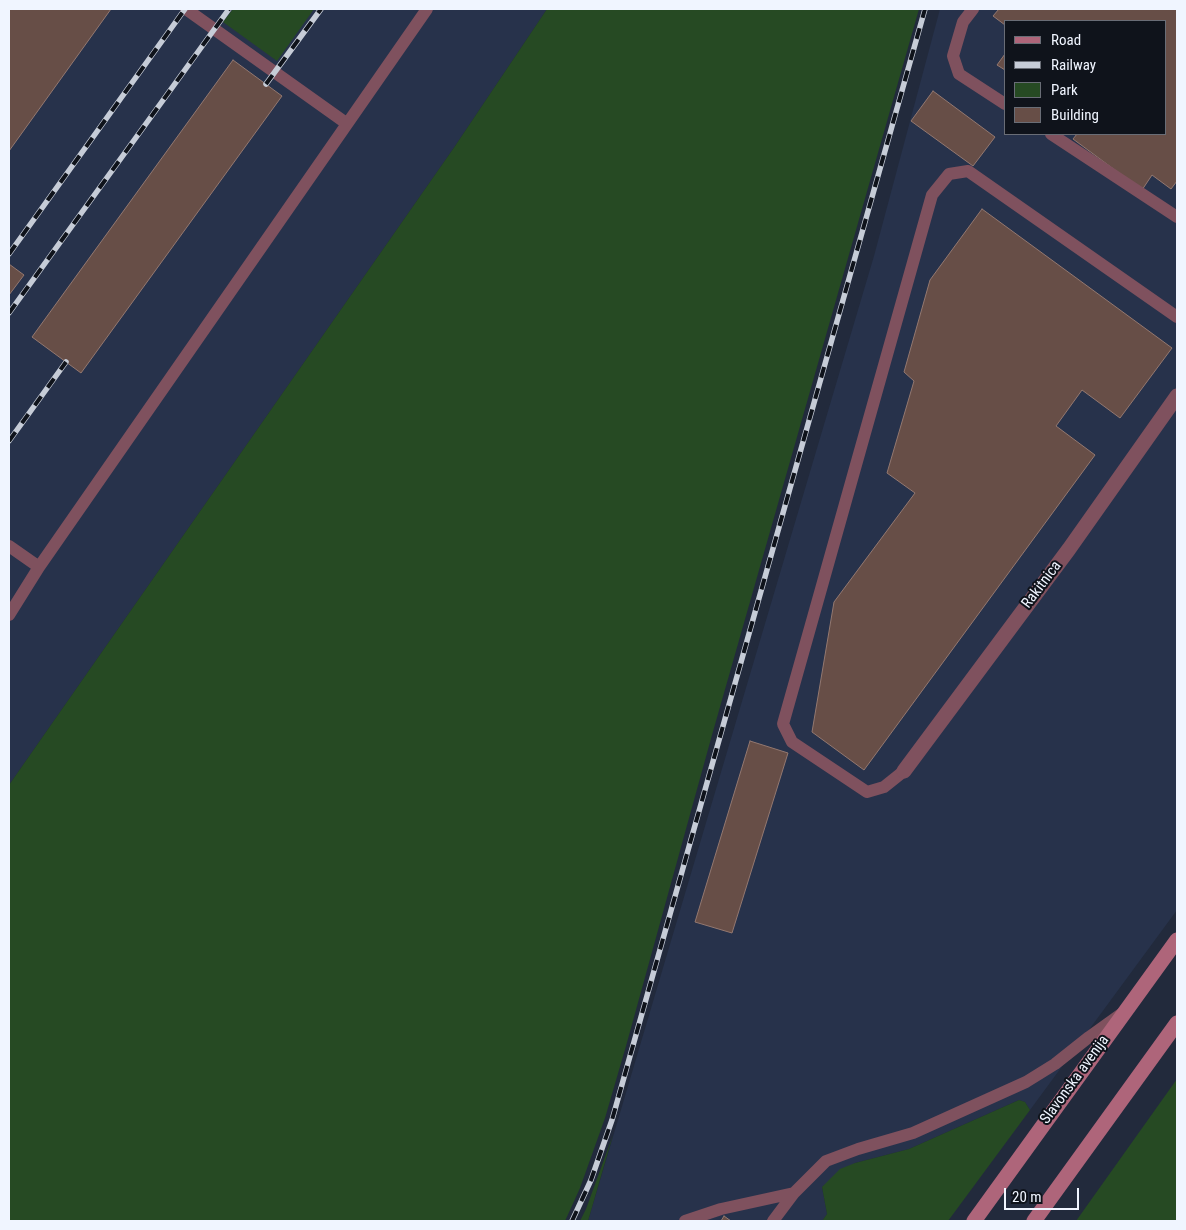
<!DOCTYPE html>
<html>
<head>
<meta charset="utf-8">
<style>
	body { margin:0 }
	#map { position:relative; width:1186px; height:1230px; overflow:hidden; background:#222a3c; font-family:"Roboto Condensed",sans-serif }
	canvas { display:block }
	.frame { position:absolute; inset:0; border:10px solid #f0f5ff; pointer-events:none }
	.legend { position:absolute; left:1004px; top:20px; width:162px; height:115px; box-sizing:border-box; background:#0f131b; border:1px solid #696d76; margin:0; padding:6px 9px; list-style:none; font-size:15px; color:#f0f5ff }
	.legend li { display:flex; align-items:center; gap:10px; height:25px }
	.legend b { width:25px; border:1px solid #696d76 }
	.scale { position:absolute; left:1004px; top:1188px; width:75px; height:22px; box-sizing:border-box; border:2px solid #f0f5ff; border-top:0; padding-left:6px; font-size:15px; line-height:18px; white-space:nowrap; color:#f0f5ff; -webkit-text-stroke:4px #0f131b; paint-order:stroke }
</style>
</head>
<body>
<div id="map">
<canvas width="1186" height="1230"></canvas>
<div class="frame"></div>
<ul class="legend">
<li><b style="height:6px;background:#ae657a"></b>Road</li>
<li><b style="height:6px;background:#c6ccd7"></b>Railway</li>
<li><b style="height:14px;background:#264a23"></b>Park</li>
<li><b style="height:14px;background:#674e47"></b>Building</li>
</ul>
<div class="scale">20 m</div>
</div>
<script>
const context = document.querySelector('canvas').getContext('2d');
context.lineJoin = 'round';
function fill(path, color) {
  context.fillStyle = color;
  context.fill(path, 'evenodd');
}
function poly(rows) {
  const path = new Path2D();
  for (const r of rows) {
    path.moveTo(r[0], r[1]);
    for (let i = 2; i < r.length; i += 2) path.lineTo(r[i], r[i + 1]);
  }
  return path;
}
function strokePath(path, color, width, dash) {
  context.strokeStyle = color;
  context.lineWidth = width;
  context.lineCap = dash ? 'butt' : 'round';
  context.setLineDash(dash || []);
  context.stroke(path);
}
function drawText(font, color, halo, rows, align = 'center') {
  context.font = font + ' "Roboto Condensed",sans-serif';
  context.lineWidth = 4;
  context.setLineDash([]);
  context.textBaseline = 'middle';
  context.strokeStyle = halo;
  context.fillStyle = color;
  for (const [text, x, y, turn = 0] of rows) {
    context.save();
    context.translate(x, y);
    context.rotate((+turn || 0) * Math.PI / 180);
    context.textAlign = isNaN(turn) ? turn : align;
    if (halo) context.strokeText(text, 0, 0);
    context.fillText(text, 0, 0);
    context.restore();
  }
}
const built = poly([
	[9,9,547,9,453,149,9,785],
	[940,9,1177,9,1177,910,1030,1110,1025,1102,1019,1100,909,1149,855,1163,822,1187,827,1214,822,1221,588,1221,874,256],
	[1005,21,1165,21,1165,134,1005,134]
]);
const green = poly([
	[233,9,314,9,277,61,223,22],
	[547,9,919,9,712,735,626,1046,605,1118,580,1188,565,1221,9,1221,9,785,453,149],
	[1177,1079,1177,1221,1076,1221],
	[1019,1100,1025,1102,1030,1110,948,1221,822,1221,827,1214,822,1187,840,1169,855,1163,909,1149],
	[613,1135,588,1221,580,1221,586,1209]
]);
const building = poly([
	[9,9,111,9,9,151,9,9],
	[999,9,1177,9,1177,181,1171,189,1152,175,1142,190,1073,139,1077,134,1165,134,1165,21,1005,21,1005,25,993,16,999,9],
	[1005,54,1005,70,997,65,1005,54],
	[233,60,282,96,81,373,32,337,233,60],
	[933,91,995,137,973,166,911,121,933,91],
	[982,209,1172,348,1120,418,1082,390,1056,426,1095,455,864,770,812,732,834,602,915,493,887,473,914,381,904,372,930,280,982,209],
	[9,264,24,275,9,295,9,264],
	[750,741,788,753,732,933,695,922,750,741],
	[724,1216,731,1221,721,1221,724,1216]
]);
const lane = poly([
	[186,9,346,123],
	[973,9,963,22,953,56,959,74,1005,104],
	[1051,134,1177,217],
	[9,546,39,567],
	[9,615,39,567,427,9],
	[904,771,884,787,867,792,792,742,783,724,932,195,949,174,968,171,1177,317],
	[685,1221,721,1209,794,1193],
	[773,1221,794,1193,826,1161,858,1149,913,1133,1026,1082,1055,1064,1089,1037,1121,1014]
]);
const street = poly([
	[904,771,1069,549,1177,396]
]);
const secondary = poly([
	[974,1221,1177,940],
	[1034,1221,1177,1023]
]);
const rail = poly([
	[266,84,321,9],
	[9,254,185,9],
	[9,313,229,9],
	[9,441,66,362],
	[572,1221,591,1180,612,1120,925,9]
]);
const streetNames = [
	["Rakitnica",1042,585,-53],
	["Slavonska avenija",1075,1080,-54]
];
fill(built, '#27324b');
fill(green, '#264a23');
fill(building, '#674e47');
strokePath(building, '#937870', 1);
strokePath(lane, '#7f515e', 12);
strokePath(street, '#7f515e', 15);
strokePath(secondary, '#ae657a', 15);
strokePath(rail, '#c6ccd7', 5.5);
strokePath(rail, '#0f131b', 4, [11]);
drawText('15px', '#f0f5ff', '#0f131b', streetNames);
</script>
</body>
</html>
